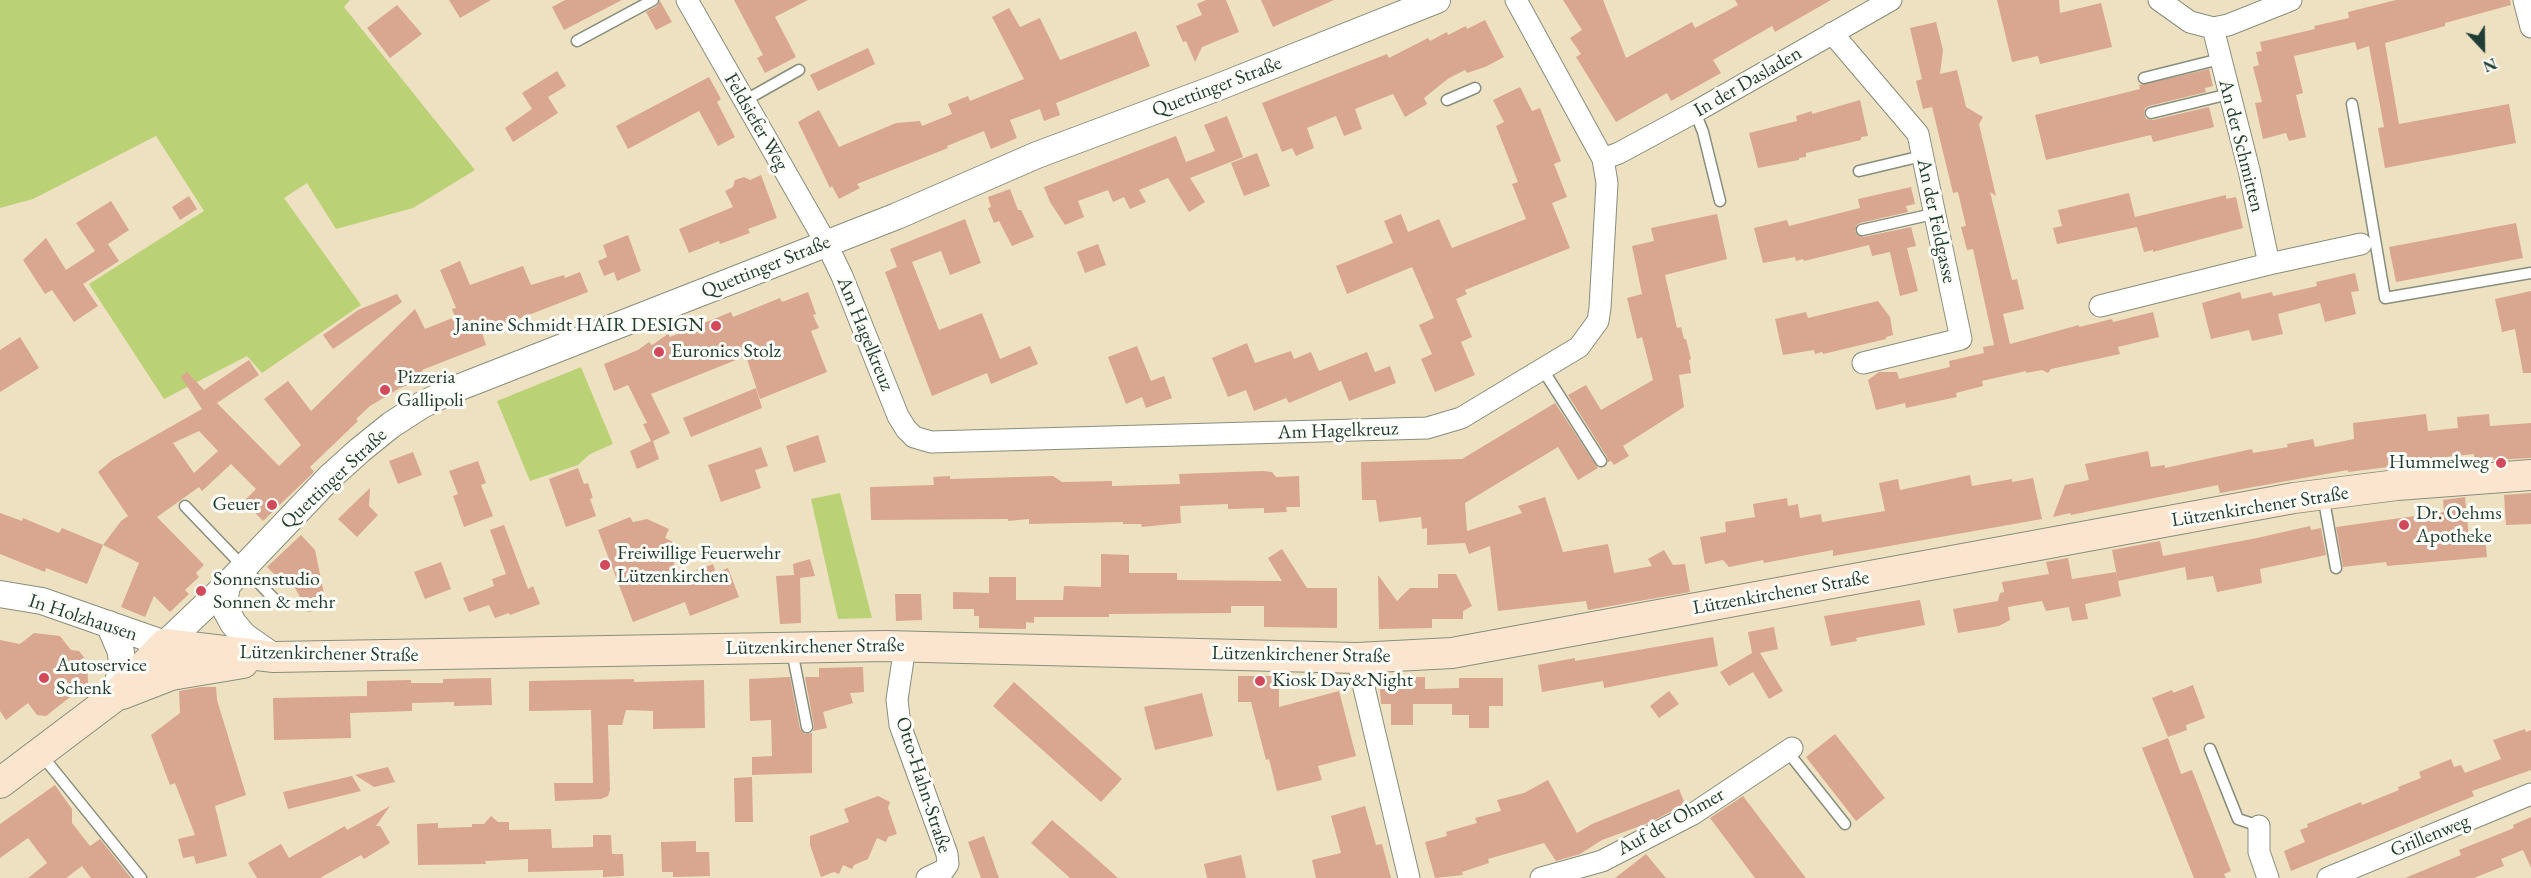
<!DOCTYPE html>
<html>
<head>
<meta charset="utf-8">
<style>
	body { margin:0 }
	#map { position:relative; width:2531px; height:878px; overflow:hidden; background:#eee1c2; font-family:"EB Garamond",serif }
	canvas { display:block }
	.north { position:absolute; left:2453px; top:18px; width:60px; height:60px; -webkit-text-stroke:4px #fdfcf7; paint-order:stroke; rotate:158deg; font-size:16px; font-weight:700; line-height:24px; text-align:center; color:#1f3d34 }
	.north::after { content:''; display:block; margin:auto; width:21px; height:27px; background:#1f3d34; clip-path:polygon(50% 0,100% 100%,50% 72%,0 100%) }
</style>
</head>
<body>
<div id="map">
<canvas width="2531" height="878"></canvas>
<div class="north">N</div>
</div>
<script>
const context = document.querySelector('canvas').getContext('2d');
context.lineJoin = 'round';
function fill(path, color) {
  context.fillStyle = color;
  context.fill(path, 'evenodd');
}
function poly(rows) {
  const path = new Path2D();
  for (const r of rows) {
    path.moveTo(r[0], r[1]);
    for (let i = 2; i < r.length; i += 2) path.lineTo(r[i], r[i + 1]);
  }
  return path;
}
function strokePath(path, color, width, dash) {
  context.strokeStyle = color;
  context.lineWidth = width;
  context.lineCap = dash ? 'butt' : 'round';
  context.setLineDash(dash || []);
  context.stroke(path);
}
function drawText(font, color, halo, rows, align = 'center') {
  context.font = font + ' "EB Garamond",serif';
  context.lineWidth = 6;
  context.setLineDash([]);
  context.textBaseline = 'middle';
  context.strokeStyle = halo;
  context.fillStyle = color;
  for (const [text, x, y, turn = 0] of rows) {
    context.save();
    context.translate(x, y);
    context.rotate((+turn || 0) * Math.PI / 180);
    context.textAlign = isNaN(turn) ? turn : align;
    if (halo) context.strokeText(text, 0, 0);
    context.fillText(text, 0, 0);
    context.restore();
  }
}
const green = poly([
	[0,0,350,0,344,7,475,170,413,208,336,229,307,183,284,198,361,305,262,373,247,356,164,399,89,284,204,211,156,136,33,199,0,208],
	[581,367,613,444,590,454,578,465,530,481,497,401],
	[840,493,872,618,838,619,811,499]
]);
const building = poly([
	[449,0,491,0,460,18],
	[565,0,622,0,564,30,552,7],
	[734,0,808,0,775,17,796,57,765,73,757,58,763,55],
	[1206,0,1226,0,1239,32,1202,47,1195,62,1186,41,1183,42,1176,26,1202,15,1197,4],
	[1261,0,1334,0,1273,27],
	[1563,0,1603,0,1626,58,1692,22,1695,28,1738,5,1735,0,1831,0,1775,32,1772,26,1713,60,1721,73,1671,101,1667,93,1616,122,1576,57,1581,54,1570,38,1582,30],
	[1997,0,2059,0,2060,13,2101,3,2112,47,2040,64,2038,56,2012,62],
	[2396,0,2510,0,2511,5,2445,23,2445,26,2385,43,2399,124,2509,104,2516,143,2385,168,2378,128,2384,127,2369,46,2357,50,2355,42,2294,56,2303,93,2296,95,2306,137,2289,141,2286,133,2263,139,2255,103,2262,102,2253,67,2259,65,2256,52,2262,51,2260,42,2315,29,2314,26,2349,18,2348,12],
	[660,1,672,22,656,30,646,12,657,6],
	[397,5,422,34,390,58,367,28],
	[1009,8,1020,27,1040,18,1060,60,1136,31,1150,66,1056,103,1060,115,1044,121,1040,109,1010,120,1017,138,991,149,984,131,947,146,948,148,857,184,860,188,839,199,832,186,830,188,798,122,819,110,839,147,896,123,920,121,922,126,952,114,948,104,968,96,970,101,1024,79,992,17],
	[1485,20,1504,57,1485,67,1467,73,1465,70,1449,78,1424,98,1427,104,1405,117,1393,94,1355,109,1362,129,1344,136,1336,116,1307,128,1314,148,1296,156,1292,148,1282,152,1262,103,1387,54,1389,58,1428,38,1430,41,1447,32,1448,35,1466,26,1467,29],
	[1936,22,1943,50,1940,74,1957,70,1966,107,1983,117,1979,124,1996,196,1990,192,2012,280,2017,279,2024,309,2003,314,2010,344,2079,325,2079,327,2112,319,2113,322,2153,312,2159,337,2118,347,2120,354,2051,369,2048,373,2042,370,2026,373,2026,371,1982,381,1983,386,1956,393,1957,397,1915,406,1906,408,1905,403,1876,410,1868,380,1879,372,1897,372,1899,379,1950,367,1949,361,1984,353,1983,347,1994,345,1973,249,1967,250,1961,227,1966,226,1958,192,1953,193,1932,107,1923,109,1916,81,1922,79,1910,28],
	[868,48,875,64,818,91,810,75],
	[2209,69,2213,86,2205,88,2206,92,2149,106,2145,108,2144,114,2146,119,2153,120,2209,107,2214,127,2153,142,2151,135,2046,160,2035,115,2140,89,2139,85],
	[557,71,566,86,548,97,558,113,513,142,505,128,532,109,522,93],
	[709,77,721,99,717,102,735,137,718,146,699,111,628,149,616,126],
	[1520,87,1532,111,1540,108,1561,161,1554,164,1567,197,1552,203,1570,248,1465,290,1467,294,1456,299,1472,337,1461,342,1475,375,1435,392,1421,359,1432,354,1419,325,1434,318,1412,267,1347,294,1336,266,1393,243,1384,221,1401,214,1408,232,1439,219,1452,248,1526,219,1512,184,1518,182,1496,126,1504,122,1493,100],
	[1860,100,1868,136,1861,137,1861,140,1806,153,1806,157,1799,158,1799,160,1758,168,1749,133,1797,121,1796,116,1812,111,1812,114],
	[1227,116,1243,157,1190,178,1205,202,1189,212,1168,178,1139,190,1146,202,1130,209,1124,197,1113,202,1108,190,1078,201,1084,217,1065,225,1050,202,1044,187,1176,136,1186,162,1215,151,1204,125],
	[1257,153,1270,186,1244,196,1231,163],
	[761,175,777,218,748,229,750,233,720,244,719,241,689,253,679,229,733,207,725,191,733,187,735,180,744,177,750,180],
	[1911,187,1915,204,1906,206,1908,212,1860,223,1857,225,1855,231,1857,235,1863,237,1911,227,1916,246,1907,248,1918,291,1900,296,1890,252,1872,256,1869,245,1804,261,1803,259,1796,261,1795,257,1763,263,1754,228,1787,220,1789,226,1860,208,1858,199],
	[1010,189,1018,210,1021,210,1034,237,1012,246,999,221,994,223,988,208,991,207,988,197],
	[2129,193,2135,217,2226,195,2226,199,2236,197,2243,228,2153,252,2153,250,2144,252,2137,227,2057,244,2053,228,2062,226,2058,210],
	[189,196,197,209,180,220,172,207],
	[111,201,129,230,108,244,119,261,83,284,98,306,74,322,52,290,45,294,23,260,46,238,66,270,95,251,76,223],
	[1717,214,1727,259,1665,275,1677,328,1681,327,1684,339,1686,339,1691,359,1689,360,1691,373,1679,375,1684,407,1623,446,1629,456,1614,465,1611,461,1608,462,1607,457,1568,395,1586,385,1601,410,1653,380,1642,337,1637,339,1627,298,1642,294,1632,246,1654,241,1651,228],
	[965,219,981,263,950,275,941,251,912,262,939,330,982,313,1000,359,1030,346,1038,364,991,384,987,373,932,396,885,272,897,267,890,249],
	[2516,223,2523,258,2396,282,2389,247],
	[628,235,641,271,617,281,614,272,604,276,598,261,607,257,603,245],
	[1098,244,1106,265,1085,273,1077,252],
	[460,261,470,285,523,266,531,285,564,275,565,278,580,272,588,292,482,333,486,345,422,370,425,379,400,388,370,406,356,419,358,421,310,467,314,472,263,521,244,501,256,489,231,464,202,491,199,487,157,517,204,565,196,573,199,577,185,590,189,594,170,612,154,596,145,617,121,607,139,563,103,545,87,584,46,568,45,572,0,554,0,513,22,521,23,518,59,533,62,528,103,545,121,521,128,516,98,472,112,460,202,409,181,377,187,372,204,390,249,360,259,375,217,403,279,466,301,445,264,399,288,381,311,411,415,309,425,329,455,317,452,309,456,308,440,270],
	[199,431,218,451,194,473,173,443],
	[2355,273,2359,291,2351,292,2356,314,2325,322,2320,303,2278,314,2283,334,2252,341,2249,330,2211,339,2202,303,2240,292,2242,299,2272,292,2273,296,2317,286,2316,282],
	[2531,291,2531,373,2523,373,2515,329,2502,332,2495,299],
	[808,292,816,314,813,315,819,328,811,331,827,372,760,399,746,356,651,394,670,433,653,441,659,459,637,469,630,451,651,441,643,424,647,423,628,385,614,391,604,364,638,350,649,342,652,345,668,334,670,337,731,312,733,317,780,298,782,302],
	[397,294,402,302,333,349,323,335,358,310],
	[1878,301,1890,317,1893,335,1886,337,1886,339,1823,354,1822,352,1815,354,1814,350,1783,355,1775,319,1806,312,1808,318],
	[20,337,39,368,0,392,0,350],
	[1247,343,1255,363,1291,351,1294,359,1311,352,1319,371,1367,352,1375,372,1390,366,1396,383,1349,401,1341,381,1289,403,1286,398,1254,411,1246,390,1228,397,1212,358],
	[1137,346,1151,381,1164,376,1172,398,1146,408,1142,397,1126,404,1108,357],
	[756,388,762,408,691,437,683,418],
	[1555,403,1598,468,1578,480,1558,447,1465,503,1467,531,1522,513,1518,506,1545,497,1563,552,1608,544,1614,573,1652,566,1648,559,1664,550,1673,565,1685,564,1690,592,1588,610,1586,601,1498,611,1490,546,1469,554,1465,543,1427,545,1427,528,1422,529,1421,517,1379,522,1376,500,1362,500,1361,462,1462,459],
	[2426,414,2428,431,2458,428,2457,417,2489,414,2490,426,2531,423,2531,458,2494,460,2493,457,2474,459,2474,454,2436,458,2436,461,2348,472,2348,470,2220,493,2218,485,2071,515,2070,513,2053,517,2065,485,2089,480,2085,464,2148,451,2151,467,2165,465,2165,468,2252,449,2253,453,2288,447,2287,444,2313,439,2315,447,2354,439,2353,423],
	[818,435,826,462,794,472,786,446],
	[761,447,768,466,755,470,761,488,721,502,708,465],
	[413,452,422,475,398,484,389,461],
	[478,461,486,483,481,485,493,516,464,527,453,496,458,494,449,471],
	[578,468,584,484,588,483,593,498,590,499,596,516,566,527,549,479],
	[1263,471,1272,472,1276,477,1299,476,1300,507,1286,507,1287,512,1264,513,1264,508,1228,509,1228,504,1180,506,1181,523,1142,527,1141,524,1123,524,1123,522,1029,524,1029,519,1008,521,1008,519,871,520,870,487,934,485,933,477,950,476,950,479,1053,476,1062,482,1112,481,1112,486,1180,484,1179,474],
	[1970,475,1972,486,2012,479,2012,482,2033,478,2042,519,1833,556,1833,550,1764,563,1763,560,1729,567,1723,560,1705,564,1700,537,1726,532,1725,522,1755,517,1753,504,1787,498,1788,506,1798,504,1800,518,1821,514,1822,522,1885,511,1879,483,1898,479,1900,490],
	[370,488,369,506,378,515,357,537,338,519],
	[2531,493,2531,524,2506,525,2504,495],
	[2465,497,2469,538,2485,536,2487,557,2387,566,2386,562,2343,567,2336,527,2444,512,2443,500],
	[630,517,633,522,647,519,669,529,665,538,673,542,669,550,679,577,713,564,716,573,728,568,739,597,690,616,685,602,633,622,598,530],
	[504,525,528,589,533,586,540,604,510,615,509,613,495,618,489,605,469,612,463,598,494,586,492,579,506,574,490,530],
	[2310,526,2311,530,2321,528,2326,555,2260,569,2262,583,2217,592,2213,576,2187,580,2185,567,2118,581,2112,550,2160,541,2163,556,2257,538],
	[301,535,315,550,327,608,308,612,292,582,287,587,267,567],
	[1282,549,1307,588,1337,588,1337,628,1264,627,1264,606,1231,606,1231,613,1109,614,1109,617,1034,617,1034,623,1026,622,1026,629,979,628,979,616,974,616,974,609,953,609,953,592,989,593,989,577,1016,577,1016,600,1063,600,1064,586,1101,587,1101,554,1129,555,1129,573,1177,573,1177,580,1282,581,1268,558],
	[2068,558,2072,579,2116,572,2121,596,2085,604,2088,619,2072,621,2069,607,2046,611,2042,601,2008,607,2010,620,1999,626,1958,633,1953,609,1998,601,2000,593,2004,592,2002,582,2049,574,2046,562],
	[810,559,815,576,800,578,801,623,780,624,776,576,794,575,793,564],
	[441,562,451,589,425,599,414,572],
	[1438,574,1456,574,1472,606,1463,611,1463,619,1432,619,1432,628,1379,629,1378,575,1397,601,1410,588,1438,588],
	[895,594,921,594,922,620,896,621],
	[1920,600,1925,625,1856,638,1857,641,1831,646,1824,616],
	[1774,627,1778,649,1760,653,1783,691,1769,699,1753,672,1729,686,1720,672,1752,653,1748,632],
	[34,633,60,636,71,650,79,651,87,661,88,683,46,716,37,715,28,703,6,720,0,711,0,640,20,644],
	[1713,637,1718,666,1604,688,1603,681,1542,692,1538,665,1575,658,1575,661],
	[863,667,864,692,850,693,853,703,823,712,827,728,813,731,814,726,805,677,819,677,819,668],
	[1238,676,1279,676,1279,707,1339,691,1356,756,1318,766,1322,780,1277,791,1269,759,1266,760,1251,702,1238,702],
	[790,677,800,729,805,734,812,733,812,773,752,775,752,757,772,756,771,720,750,721,749,679],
	[1425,677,1425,689,1459,688,1459,678,1503,678,1503,706,1489,706,1489,728,1469,728,1469,715,1452,715,1452,704,1413,704,1413,725,1391,725,1391,704,1381,704,1379,678],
	[491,678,492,705,454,706,454,702,412,703,412,711,350,713,351,738,274,740,273,698,367,696,367,681,411,680,411,683,443,683,443,679],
	[634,679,634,682,704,680,705,728,653,729,653,711,626,710,622,725,608,725,610,790,608,796,601,799,555,801,554,783,593,783,591,710,529,711,529,681],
	[1014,682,1122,779,1101,802,993,706],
	[2193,685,2205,718,2186,725,2187,730,2168,737,2152,698,2172,690,2173,693],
	[201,687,216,687,217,700,246,795,215,806,227,856,196,864,194,856,183,858,178,839,195,835,175,783,170,785,151,735,180,713,179,691],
	[1669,691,1679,704,1659,718,1650,706],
	[1202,693,1213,736,1155,750,1144,707],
	[2525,729,2526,732,2531,730,2531,770,2472,791,2474,796,2291,871,2284,851,2305,842,2300,830,2308,827,2307,824,2361,802,2362,805,2399,790,2398,787,2421,778,2419,772,2451,759,2454,767,2461,765,2465,773,2501,759,2493,740],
	[1835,734,1885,798,1856,821,1806,757],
	[2168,738,2181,774,2192,770,2231,871,2224,874,2226,878,2194,878,2142,748],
	[388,767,395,782,374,787,355,775],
	[352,776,361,791,288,809,283,792],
	[752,777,753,822,735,822,734,778],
	[1548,780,1577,833,1592,824,1679,789,1685,804,1651,822,1602,840,1580,854,1556,861,1544,843,1488,859,1489,863,1462,872,1463,875,1435,878,1425,842,1447,836,1446,832,1477,823,1475,818,1501,811,1497,800,1524,793],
	[55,785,72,809,72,823,90,846,100,839,131,878,91,878,82,866,66,878,28,878,47,863,28,838,0,858,0,824],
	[878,796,890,802,888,808,897,834,888,837,886,842,877,838,868,859,854,865,852,869,843,865,839,874,834,872,821,877,810,845,810,836,849,822,844,809],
	[1743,796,1762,821,1806,878,1755,878,1710,818],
	[390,806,376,826,380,826,390,843,364,859,361,855,320,878,257,878,248,863,281,844,289,858,345,826,347,830],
	[1365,806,1376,845,1382,844,1391,878,1316,878,1312,860,1341,853,1331,816],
	[491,816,498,822,509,822,509,830,551,829,552,848,593,847,593,835,611,835,612,854,623,854,624,876,603,877,603,870,528,872,528,859,485,861,486,864,418,865,417,824,438,823,438,828,472,827,472,824,484,824],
	[2531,817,2531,868,2523,850,2501,859,2504,866,2474,878,2405,878,2461,855,2459,850,2514,828,2513,825],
	[1052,820,1089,852,1118,878,1070,878,1031,843],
	[984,836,999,878,981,878,968,842],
	[696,841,696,852,709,852,710,876,673,877,673,872,662,872,661,842],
	[1646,854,1666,878,1615,878],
	[1241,855,1246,878,1207,878,1204,864]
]);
const service = poly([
	[577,41,653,0],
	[2144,78,2220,59],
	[1447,100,1475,88],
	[744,101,799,70],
	[2352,104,2385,298,2531,273],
	[1695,112,1703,132,1720,201],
	[2151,113,2229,94],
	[1859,171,1922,156],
	[1862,230,1933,214],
	[1543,370,1601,461],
	[2323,495,2336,568],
	[185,506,278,603],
	[792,651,807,727],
	[2210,749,2238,819,2259,826],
	[1787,751,1845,824],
	[40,753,141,878]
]);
const minor = poly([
	[687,0,826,243,842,276,898,416,906,429,914,437,931,442,1427,428,1461,418,1579,347,1598,321,1600,308,1607,183,1603,159,1516,0],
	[2159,0,2190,22,2213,28,2228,25,2291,0],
	[2524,0,2531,27],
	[1832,33,1918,134,1961,339,1863,363],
	[1603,159,1619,153,1695,112,1891,0],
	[2269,264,2361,244],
	[2100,306,2269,264,2249,170,2213,28],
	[905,646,897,700,900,725,947,854,948,864,944,870,927,878],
	[1357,658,1409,878],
	[2259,826,2259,852,2268,878],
	[1541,878,1602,861,1693,814,1792,748],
	[2328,878,2531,794]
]);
const tertiary = poly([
	[227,585,225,597,226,610,233,623,244,636,274,657],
	[0,594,42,601,165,644,227,585,330,477,360,450,391,425,422,405,450,391,897,216,1037,155,1216,88,1437,0],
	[109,624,121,652,122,667,114,697]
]);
const secondary = poly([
	[122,694,171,675,243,663],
	[0,783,114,697,165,644,274,657,886,646,1357,658,1452,653,2294,498,2397,485,2531,475]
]);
const markers = [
	[716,326,6,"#d1495b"],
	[659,352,6,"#d1495b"],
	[385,390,6,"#d1495b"],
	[2501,463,6,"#d1495b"],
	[272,505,6,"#d1495b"],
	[2404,525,6,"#d1495b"],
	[605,565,6,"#d1495b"],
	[201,591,6,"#d1495b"],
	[44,678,6,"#d1495b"],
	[1260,681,6,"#d1495b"]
];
const streetNames = [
	["In der Dasladen",1748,82,-30],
	["Quettinger Straße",1217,87,-21],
	["Feldsiefer Weg",756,122,60],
	["An der Schmitten",2241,146,76],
	["An der Feldgasse",1936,221,78],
	["Quettinger Straße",766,267,-22],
	["Am Hagelkreuz",865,334,68],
	["Am Hagelkreuz",1338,431,-2],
	["Quettinger Straße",334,479,-43],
	["Lützenkirchener Straße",2260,507,-9],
	["Lützenkirchener Straße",1781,593,-10],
	["In Holzhausen",83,618,18],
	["Lützenkirchener Straße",815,647,-1],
	["Lützenkirchener Straße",329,654,1],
	["Lützenkirchener Straße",1301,655,1],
	["Otto-Hahn-Straße",923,785,72],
	["Auf der Ohmer",1671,822,-29],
	["Grillenweg",2430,836,-22]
];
const poiNames = [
	["Janine Schmidt HAIR DESIGN",704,326,"right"],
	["Euronics Stolz",671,352],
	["Pizzeria",397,378],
	["Gallipoli",397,401],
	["Hummelweg",2489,463,"right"],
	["Geuer",260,505,"right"],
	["Dr. Oehms",2416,514],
	["Apotheke",2416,537],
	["Freiwillige Feuerwehr",617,554],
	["Lützenkirchen",617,577],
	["Sonnenstudio",213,580],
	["Sonnen & mehr",213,603],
	["Autoservice",56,666],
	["Schenk",56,689],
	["Kiosk Day&Night",1272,681]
];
fill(green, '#bad175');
fill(building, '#d9a68f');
strokePath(service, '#868f7b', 13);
strokePath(minor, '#868f7b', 23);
strokePath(tertiary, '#868f7b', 28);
strokePath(secondary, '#868f7b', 32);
strokePath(service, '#fff', 10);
strokePath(minor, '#fff', 21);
strokePath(tertiary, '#fff', 26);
strokePath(secondary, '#fce5cf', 30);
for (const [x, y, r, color] of markers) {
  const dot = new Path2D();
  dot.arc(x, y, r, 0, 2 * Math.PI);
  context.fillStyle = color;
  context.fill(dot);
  strokePath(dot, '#fdfcf7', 2);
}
drawText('20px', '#1f3d34', '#fdfcf7', streetNames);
drawText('20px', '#1f3d34', '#fdfcf7', poiNames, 'left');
</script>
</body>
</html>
